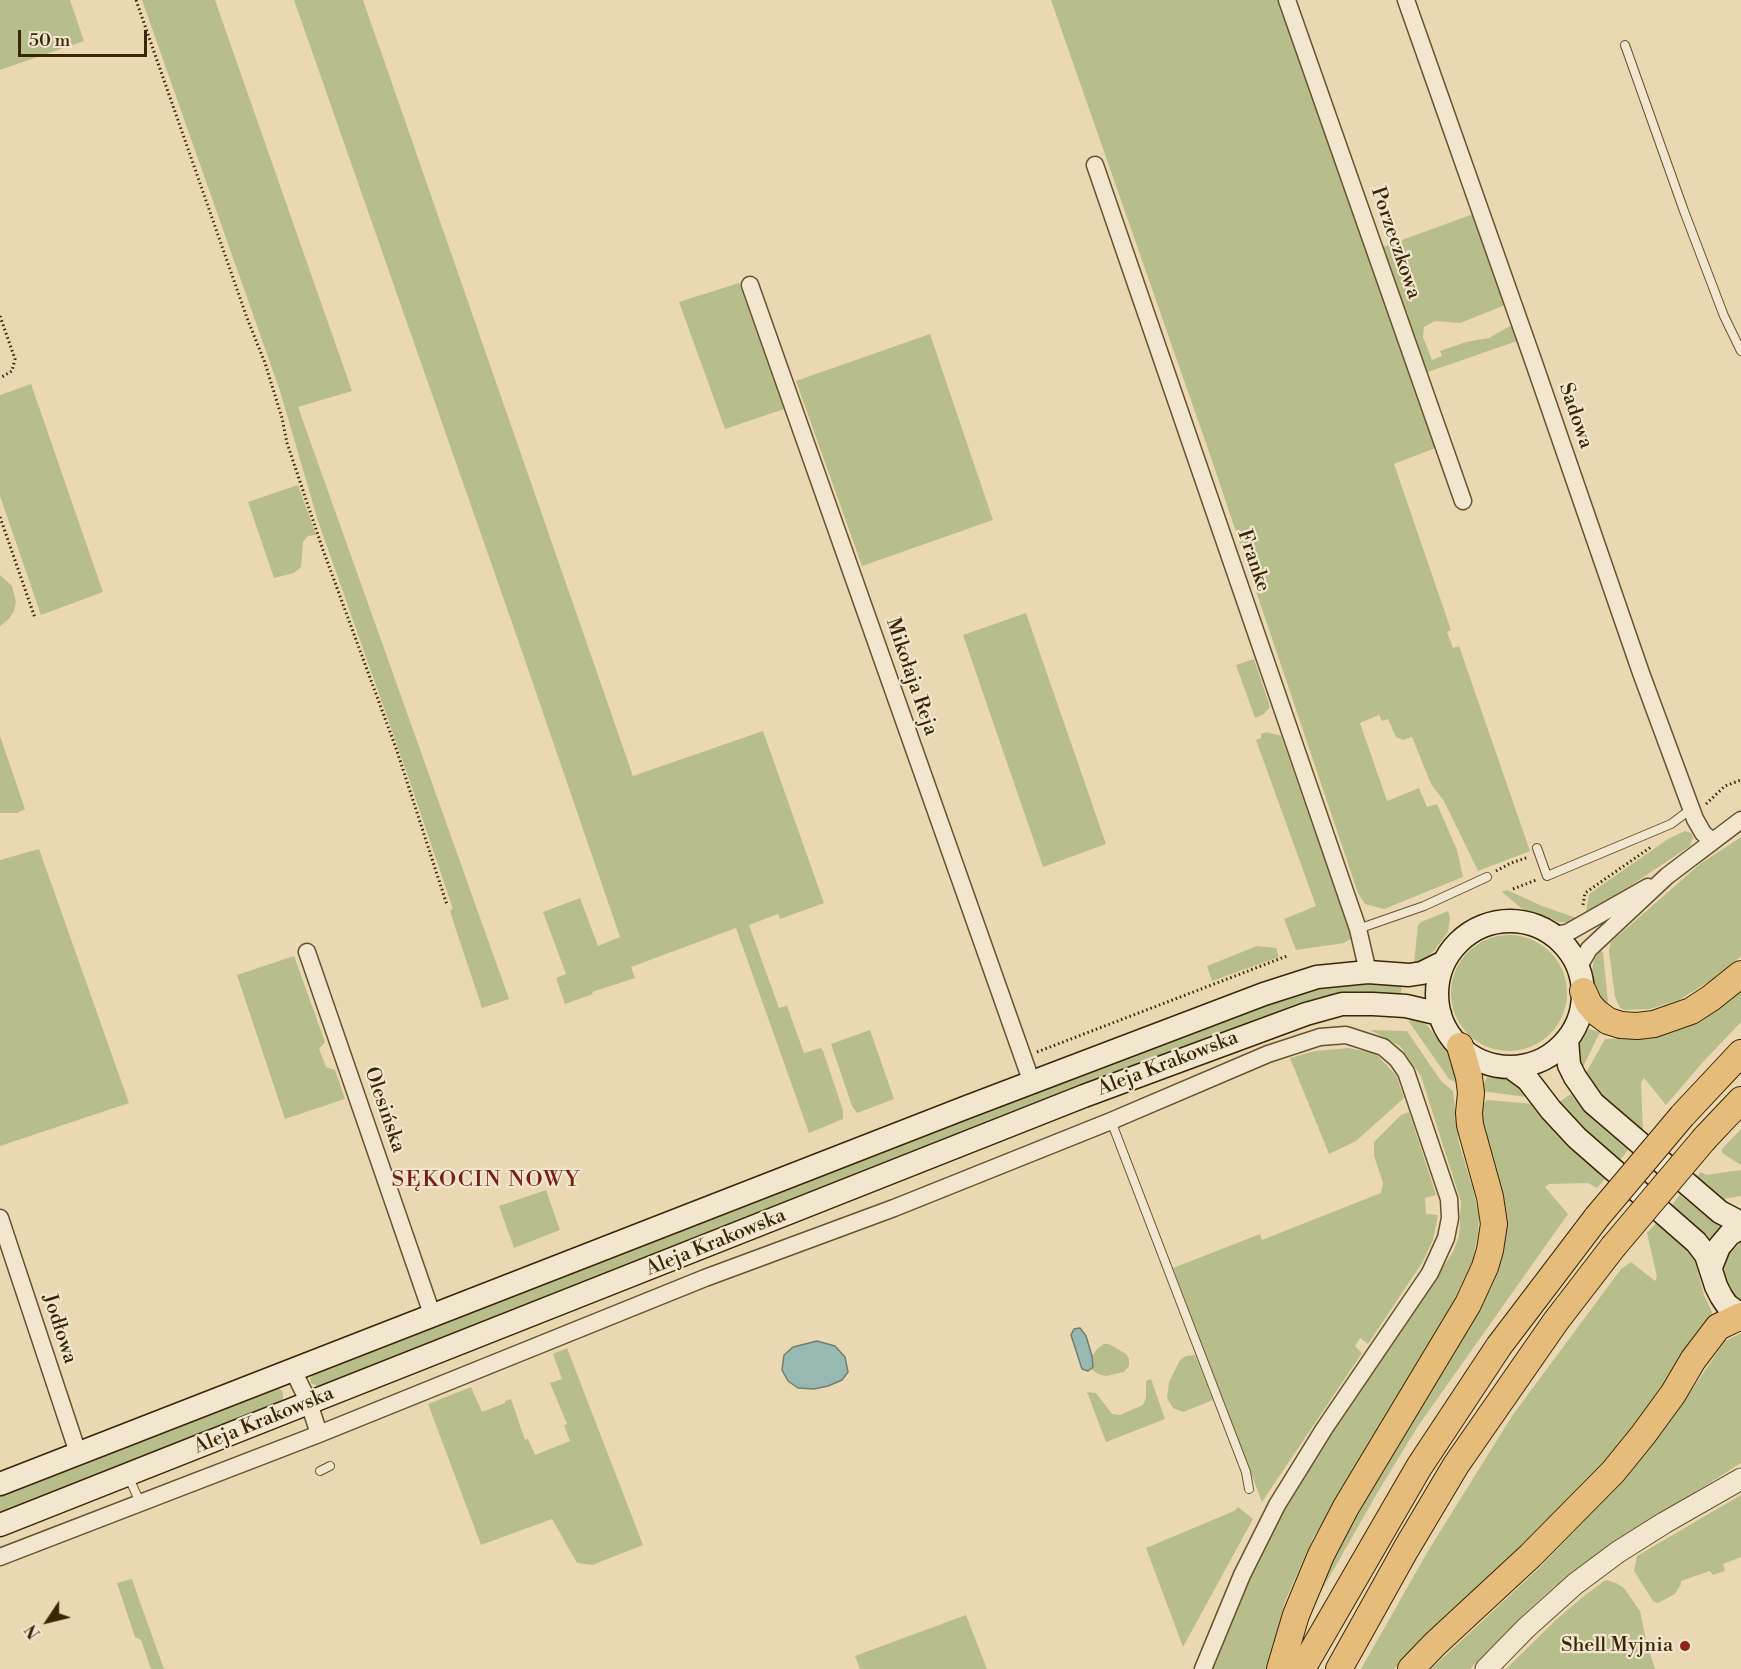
<!DOCTYPE html>
<html>
<head>
<meta charset="utf-8">
<style>
	body { margin:0 }
	#map { position:relative; width:1741px; height:1669px; overflow:hidden; background:#ead8b3; font-family:"Libre Bodoni",serif }
	canvas { display:block }
	.north { position:absolute; left:18px; top:1591px; width:60px; height:60px; -webkit-text-stroke:4px #f1e6ce; paint-order:stroke; rotate:235deg; font-size:16px; font-weight:700; line-height:24px; text-align:center; color:#3b2603 }
	.north::after { content:''; display:block; margin:auto; width:21px; height:27px; background:#3b2603; clip-path:polygon(50% 0,100% 100%,50% 72%,0 100%) }
	.scale { position:absolute; left:18px; top:30px; width:129px; height:27px; box-sizing:border-box; border:3px solid #3b2603; border-top:0; padding-left:8px; font-size:18px; line-height:21px; white-space:nowrap; color:#3b2603; -webkit-text-stroke:4px #f1e6ce; paint-order:stroke }
</style>
</head>
<body>
<div id="map">
<canvas width="1741" height="1669"></canvas>
<div class="north">N</div>
<div class="scale">50 m</div>
</div>
<script>
const context = document.querySelector('canvas').getContext('2d');
context.lineJoin = 'round';
function fill(path, color) {
  context.fillStyle = color;
  context.fill(path, 'evenodd');
}
function poly(rows) {
  const path = new Path2D();
  for (const r of rows) {
    if (r.length === 3) {
      path.moveTo(r[0] + r[2], r[1]);
      path.arc(r[0], r[1], r[2], 0, 2 * Math.PI);
      continue;
    }
    path.moveTo(r[0], r[1]);
    for (let i = 2; i < r.length; i += 2) path.lineTo(r[i], r[i + 1]);
  }
  return path;
}
function strokePath(path, color, width, dash) {
  context.strokeStyle = color;
  context.lineWidth = width;
  context.lineCap = dash ? 'butt' : 'round';
  context.setLineDash(dash || []);
  context.stroke(path);
}
function drawText(font, color, halo, rows, align = 'center') {
  context.font = font + ' "Libre Bodoni",serif';
  context.lineWidth = 4.5;
  context.setLineDash([]);
  context.textBaseline = 'middle';
  context.strokeStyle = halo;
  context.fillStyle = color;
  for (const [text, x, y, turn = 0] of rows) {
    context.save();
    context.translate(x, y);
    context.rotate((+turn || 0) * Math.PI / 180);
    context.textAlign = isNaN(turn) ? turn : align;
    if (halo) context.strokeText(text, 0, 0);
    context.fillText(text, 0, 0);
    context.restore();
  }
}
const green = poly([
	[0,0,70,0,84,41,0,70],
	[142,0,215,0,352,391,298,407,509,999,482,1008,454,924,450,910,453,909,409,779,318,521,280,391],
	[294,0,363,0,633,776,763,731,824,903,780,919,778,914,749,925,779,1008,787,1006,804,1053,821,1048,823,1051,843,1110,843,1119,809,1133,736,928,631,967,635,978,592,992,593,994,565,1004,556,978,566,974,543,912,580,898,598,946,620,937,517,637],
	[1051,0,1282,0,1438,447,1394,464,1451,630,1447,632,1453,648,1459,646,1530,851,1478,871,1444,801,1431,784,1412,737,1403,740,1396,737,1388,719,1382,721,1379,715,1360,723,1387,801,1419,788,1427,807,1437,804,1457,850,1463,877,1384,909,1365,904,1358,893,1208,449],
	[1476,213,1508,304,1460,323,1435,321,1424,327,1423,337,1432,360,1442,356,1440,351,1466,342,1489,338,1510,326,1516,329,1520,340,1425,373,1380,248],
	[739,283,784,409,725,429,679,302],
	[930,334,993,520,862,566,796,381],
	[31,384,103,592,41,615,0,496,0,395],
	[298,485,316,535,308,536,303,542,301,567,294,573,274,578,248,502],
	[0,575,12,586,16,602,14,611,9,619,0,626],
	[1026,613,1106,844,1043,867,963,635],
	[1254,659,1270,707,1264,714,1255,718,1236,665],
	[1266,732,1281,736,1352,938,1344,943,1296,950,1284,919,1316,906,1256,740,1261,738,1261,734],
	[0,736,25,809,17,813,0,813],
	[1685,831,1691,833,1693,837,1690,846,1588,914,1586,912,1589,894,1668,839],
	[1741,837,1741,956,1710,981,1679,1000,1650,1009,1625,1010,1620,1008,1615,997,1609,951,1611,942,1700,864],
	[39,849,129,1103,0,1146,0,860],
	[1507,890,1542,906,1577,918,1572,923,1559,922,1521,908,1502,892],
	[1448,911,1450,918,1448,932,1434,951,1426,958,1414,963,1418,925,1421,922],
	[1509,993,58],
	[1257,946,1276,948,1279,957,1212,981,1207,966],
	[1600,949,1603,953,1608,1002,1607,1008,1592,983,1591,977,1594,959],
	[294,956,325,1042,319,1049,326,1067,335,1070,345,1099,285,1119,237,975],
	[1345,983,1402,984,1401,994,1344,993,1298,1003,976,1127,319,1387,311,1383,310,1378,317,1372,767,1195,1216,1023,1300,992],
	[1741,989,1741,1022,1703,1062,1666,1105,1644,1078,1641,1083,1643,1133,1598,1091,1586,1073,1605,1039,1651,1037,1673,1032,1702,1021],
	[1410,1017,1416,1018,1427,1025,1449,1054,1454,1061,1459,1084,1449,1079,1409,1022],
	[1589,1029,1600,1032,1582,1069,1577,1064,1578,1045],
	[870,1030,894,1099,857,1113,852,1106,831,1044],
	[1370,1030,1407,1031,1441,1081,1453,1091,1459,1143,1473,1189,1479,1216,1478,1233,1473,1260,1451,1307,1313,1538,1284,1604,1268,1669,1209,1669,1275,1523,1328,1438,1453,1252,1459,1236,1461,1202,1421,1076,1400,1046],
	[1348,1048,1375,1053,1396,1075,1404,1098,1356,1141,1329,1154,1290,1058,1315,1051],
	[1490,1076,1515,1081,1527,1097,1480,1091,1487,1077],
	[1571,1094,1590,1117,1628,1150,1620,1160,1586,1133,1559,1102],
	[1487,1100,1534,1104,1607,1176,1597,1188,1588,1183,1549,1184,1545,1187,1568,1214,1418,1426,1379,1490,1307,1616,1343,1536,1456,1347,1495,1276,1501,1256,1505,1212,1483,1129,1481,1111,1483,1104],
	[1409,1112,1436,1195,1425,1198,1426,1214,1438,1215,1433,1240,1422,1263,1368,1344,1360,1338,1355,1346,1362,1353,1262,1502,1173,1268,1260,1234,1262,1240,1381,1193,1383,1183,1374,1156,1374,1142,1401,1115],
	[1741,1129,1741,1165,1722,1153,1722,1149],
	[1741,1170,1741,1196,1723,1199,1695,1178,1701,1172,1706,1175],
	[546,1190,560,1230,514,1248,499,1206],
	[1680,1195,1709,1219,1724,1225,1713,1235,1708,1243,1699,1229,1671,1206],
	[1659,1220,1693,1253,1704,1295,1712,1312,1712,1318,1634,1429,1570,1502,1394,1669,1361,1669,1428,1551,1512,1416,1621,1269,1631,1262,1655,1281,1657,1277,1647,1233],
	[1741,1242,1741,1304,1736,1300,1724,1278,1724,1269,1730,1253],
	[1741,1333,1741,1463,1596,1555,1555,1586,1528,1610,1470,1669,1431,1669,1537,1570,1626,1478,1676,1413,1725,1341],
	[1104,1344,1109,1344,1126,1354,1129,1359,1129,1366,1124,1372,1106,1376,1098,1374,1091,1369,1093,1363,1092,1356,1097,1349],
	[567,1348,643,1545,592,1565,577,1563,552,1519,481,1545,428,1404,471,1387,482,1412,505,1403,505,1401,511,1399,525,1440,528,1439,535,1455,570,1441,564,1425,567,1424,550,1383,562,1379,553,1354],
	[1195,1355,1213,1400,1183,1412,1173,1408,1167,1398,1169,1382,1180,1360,1186,1356],
	[1151,1379,1165,1419,1106,1442,1087,1392,1096,1393,1112,1414,1120,1415,1143,1405,1146,1398,1146,1381],
	[275,1389,280,1389,283,1393,283,1399,280,1402,0,1511,0,1496],
	[1741,1495,1741,1557,1723,1564,1725,1571,1713,1575,1710,1571,1681,1581,1681,1584,1675,1594,1658,1603,1653,1601,1634,1571,1637,1556],
	[1238,1507,1253,1519,1183,1647,1146,1548,1234,1511],
	[132,1579,140,1602,164,1669,151,1669,141,1640,135,1637,117,1583],
	[1606,1580,1616,1583,1624,1588,1640,1611,1646,1640,1655,1669,1506,1669,1557,1619,1585,1595],
	[966,1615,987,1669,860,1669,855,1656]
]);
const water = poly([
	[1080,1328,1086,1336,1092,1356,1093,1367,1088,1371,1082,1369,1071,1335,1074,1329,1080,1328],
	[817,1341,835,1346,845,1357,848,1372,842,1380,828,1386,814,1389,798,1388,788,1381,782,1370,784,1355,793,1347,817,1341]
]);
const path = poly([
	[136,0,247,318,265,363,282,418,287,443,323,550,397,751,447,905],
	[0,316,15,359,12,371,0,378],
	[0,517,35,618],
	[1706,804,1725,786,1741,780],
	[1496,871,1511,863,1529,857],
	[1513,889,1536,880],
	[1583,905,1585,893,1651,847],
	[1037,1052,1287,956]
]);
const service = poly([
	[1625,45,1684,211,1724,316,1741,351],
	[1537,848,1547,876,1671,824,1691,809],
	[1358,929,1424,906,1487,877],
	[1111,1121,1246,1472,1249,1489],
	[320,1471,330,1466],
	[128,1476,140,1502]
]);
const minor = poly([
	[1287,0,1463,501],
	[1406,0,1534,363,1641,673,1695,819,1703,833,1712,841],
	[1095,165,1358,929,1368,972],
	[750,285,1032,1083],
	[1552,935,1567,933,1648,887],
	[307,952,433,1317],
	[1578,968,1589,949,1667,876,1741,820],
	[0,1218,78,1453],
	[293,1370,309,1403,319,1434],
	[0,1557,319,1434,705,1278,894,1208,1111,1121,1268,1054,1320,1037,1346,1035,1383,1047,1397,1059,1406,1072,1449,1199,1450,1218,1446,1238,1430,1273,1324,1429,1277,1505,1242,1575,1203,1669]
]);
const tertiary = poly([
	[1486,1669,1526,1628,1575,1584,1618,1552,1664,1523,1741,1479]
]);
const secondary = poly([
	[1510,994,73],
	[1567,1040,1569,1065,1575,1077,1593,1103,1720,1212,1741,1223],
	[1513,1069,1528,1080,1551,1110,1577,1138,1696,1242,1706,1255,1716,1286,1721,1296,1727,1305,1741,1315],
	[1711,1267,1719,1247,1730,1234,1741,1228],
	[0,1484,967,1107,1264,994,1317,977,1368,972,1409,975,1422,973,1440,964],
	[0,1525,1084,1096,1306,1014,1342,1004,1373,1004,1406,1006,1440,1014]
]);
const primary = poly([
	[1583,991,1589,1004,1596,1012,1608,1021,1621,1025,1637,1026,1654,1024,1691,1011,1711,998,1741,974],
	[1682,1116,1741,1053],
	[1705,1138,1741,1100],
	[1280,1669,1296,1615,1321,1555,1346,1507,1468,1304,1485,1267,1490,1250,1494,1224,1490,1197,1470,1125,1469,1113,1471,1093,1469,1077,1460,1046],
	[1302,1669,1419,1467,1499,1346,1597,1217],
	[1339,1669,1406,1549,1456,1465,1556,1321,1613,1247],
	[1411,1669,1435,1644,1530,1556,1613,1472,1643,1435,1673,1394,1693,1360,1718,1327,1741,1316]
]);
const primaryBridge = poly([
	[1597,1217,1682,1116],
	[1613,1247,1705,1138]
]);
const markers = [
	[1685,1646,6,"#8f2418"]
];
const streetNames = [
	["Porzeczkowa",1395,243,71],
	["Sadowa",1575,416,71],
	["Franke",1253,561,71],
	["Mikołaja Reja",911,677,71],
	["Aleja Krakowska",1168,1064,-21],
	["Olesińska",384,1110,71],
	["Aleja Krakowska",716,1243,-22],
	["Jodłowa",59,1329,72],
	["Aleja Krakowska",264,1421,-22]
];
const poiNames = [
	["Shell Myjnia",1673,1646]
];
const quarterNames = [
	["SĘKOCIN NOWY",486,1181]
];
fill(green, '#b7be8c');
fill(water, '#98b9b2');
strokePath(water, '#737e6c', 1.5);
strokePath(service, '#67522f', 10);
strokePath(minor, '#67522f', 19);
strokePath(tertiary, '#67522f', 23);
strokePath(secondary, '#3b2603', 25);
strokePath(primary, '#3b2603', 28);
strokePath(path, '#3b2603', 3, [1.5, 3]);
strokePath(service, '#f1e6ce', 8);
strokePath(minor, '#f1e6ce', 16);
strokePath(tertiary, '#f1e6ce', 21);
strokePath(secondary, '#f1e6ce', 22);
strokePath(primary, '#e5bc7a', 26);
strokePath(primaryBridge, '#3b2603', 28, []);
strokePath(primaryBridge, '#e5bc7a', 26);
for (const [x, y, r, color] of markers) {
  const dot = new Path2D();
  dot.arc(x, y, r, 0, 2 * Math.PI);
  context.fillStyle = color;
  context.fill(dot);
  strokePath(dot, '#f1e6ce', 2);
}
drawText('20px', '#3b2603', '#f1e6ce', streetNames);
drawText('20px', '#3b2603', '#f1e6ce', poiNames, 'right');
context.letterSpacing = '1.5px';
drawText('22px', '#7a1f14', '#f1e6ce', quarterNames);
context.letterSpacing = '0px';
</script>
</body>
</html>
